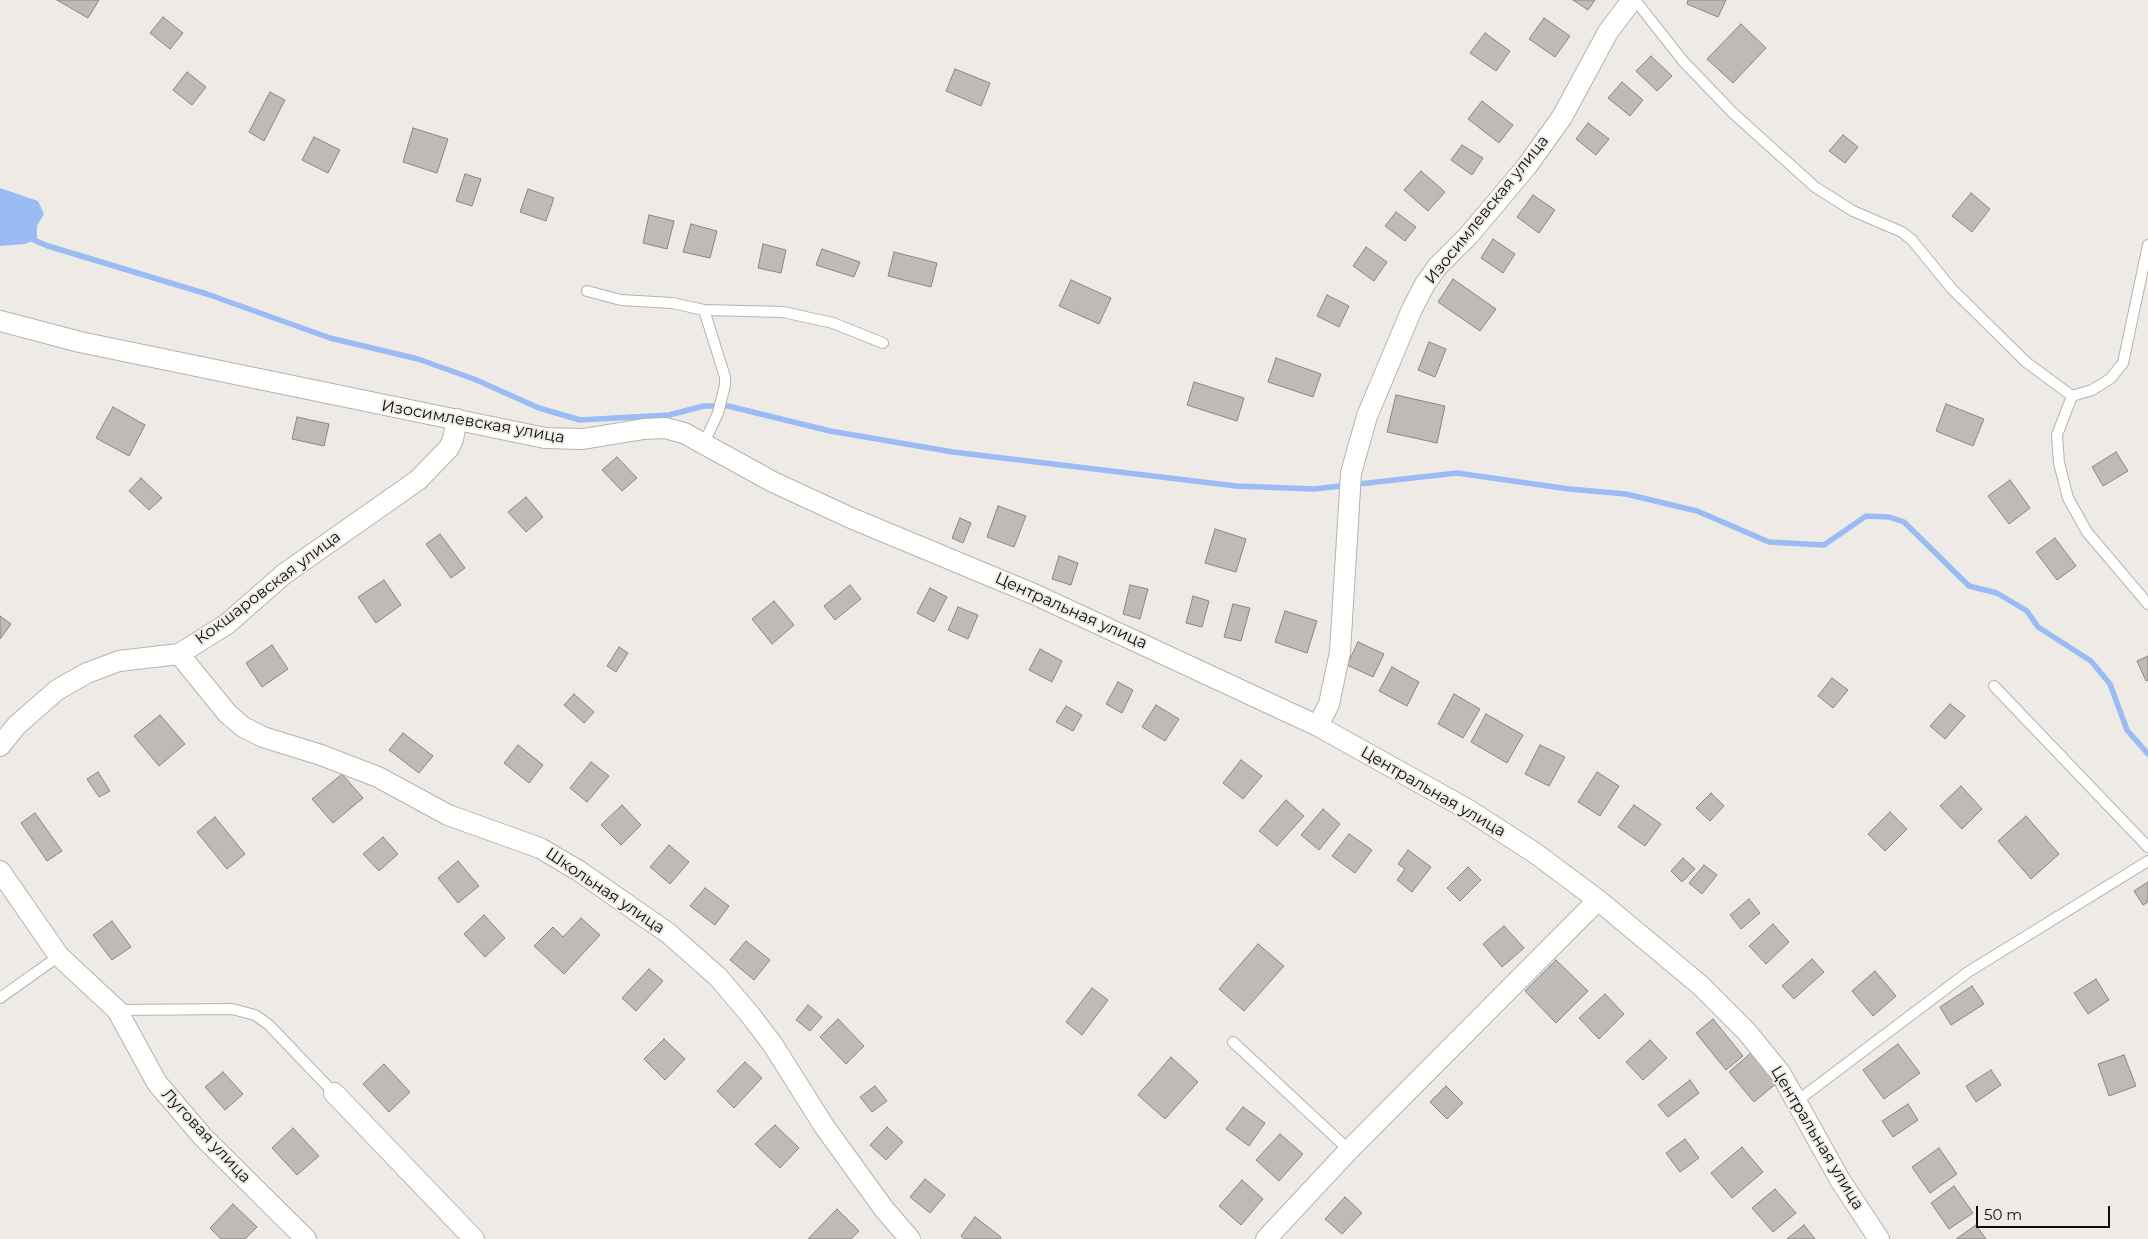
<!DOCTYPE html>
<html>
<head>
<meta charset="utf-8">
<style>
	body { margin:0 }
	#map { position:relative; width:2148px; height:1239px; overflow:hidden; background:#eeebe6; font-family:Montserrat,sans-serif }
	canvas { display:block }
	.scale { position:absolute; left:1976px; top:1206px; width:134px; height:22px; box-sizing:border-box; border:2px solid #0e0d0c; border-top:0; padding-left:6px; font-size:15px; line-height:18px; white-space:nowrap; color:#0e0d0c; -webkit-text-stroke:4px #eeebe6; paint-order:stroke }
</style>
</head>
<body>
<div id="map">
<canvas width="2148" height="1239"></canvas>
<div class="scale">50 m</div>
</div>
<script>
const context = document.querySelector('canvas').getContext('2d');
context.lineJoin = 'round';
function fill(path, color) {
  context.fillStyle = color;
  context.fill(path, 'evenodd');
}
function poly(rows) {
  const path = new Path2D();
  for (const r of rows) {
    path.moveTo(r[0], r[1]);
    for (let i = 2; i < r.length; i += 2) path.lineTo(r[i], r[i + 1]);
  }
  return path;
}
function strokePath(path, color, width, dash) {
  context.strokeStyle = color;
  context.lineWidth = width;
  context.lineCap = dash ? 'butt' : 'round';
  context.setLineDash(dash || []);
  context.stroke(path);
}
function drawText(font, color, halo, rows, align = 'center') {
  context.font = font + ' Montserrat,sans-serif';
  context.lineWidth = 4;
  context.setLineDash([]);
  context.textBaseline = 'middle';
  context.strokeStyle = halo;
  context.fillStyle = color;
  for (const [text, x, y, turn = 0] of rows) {
    context.save();
    context.translate(x, y);
    context.rotate((+turn || 0) * Math.PI / 180);
    context.textAlign = isNaN(turn) ? turn : align;
    if (halo) context.strokeText(text, 0, 0);
    context.fillText(text, 0, 0);
    context.restore();
  }
}
const water = poly([
	[0,188,38,201,44,214,37,226,37,239,25,244,0,246]
]);
const stream = poly([
	[27,237,48,246,207,294,330,338,418,359,474,379,539,408,580,420,669,415,704,406,728,406,830,431,953,452,1236,486,1314,489,1457,473,1569,489,1626,494,1697,511,1769,542,1824,545,1866,516,1889,517,1904,522,1969,586,1997,593,2027,611,2038,627,2091,661,2110,684,2127,730,2148,754]
]);
const building = poly([
	[57,0,99,0,88,18,57,0],
	[1573,0,1595,0,1588,10,1573,0],
	[1688,0,1726,0,1718,17,1687,4,1688,0],
	[163,17,183,33,170,49,150,33,163,17],
	[1544,18,1570,36,1555,57,1529,39,1544,18],
	[1741,24,1766,48,1733,83,1707,59,1741,24],
	[1485,33,1510,51,1496,71,1470,53,1485,33],
	[1651,56,1672,76,1657,91,1636,71,1651,56],
	[955,69,990,83,981,106,946,91,955,69],
	[187,72,206,87,192,105,173,90,187,72],
	[1622,82,1643,100,1630,116,1608,98,1622,82],
	[270,92,285,100,264,141,249,132,270,92],
	[1482,101,1513,125,1499,143,1468,119,1482,101],
	[1588,123,1609,139,1596,155,1576,139,1588,123],
	[413,128,448,139,437,173,403,162,413,128],
	[1843,135,1858,147,1845,163,1829,151,1843,135],
	[314,137,340,150,328,173,302,160,314,137],
	[1462,145,1483,158,1472,175,1451,160,1462,145],
	[1421,171,1445,192,1428,211,1404,190,1421,171],
	[465,174,481,179,472,206,456,201,465,174],
	[528,189,554,198,546,221,520,212,528,189],
	[1971,193,1990,209,1972,232,1952,216,1971,193],
	[1533,195,1555,210,1539,233,1517,217,1533,195],
	[1396,212,1416,227,1405,241,1385,226,1396,212],
	[649,215,674,221,667,249,643,243,649,215],
	[691,224,717,231,710,258,683,252,691,224],
	[1493,239,1515,254,1503,273,1481,258,1493,239],
	[763,244,786,250,781,273,758,268,763,244],
	[1366,247,1387,262,1374,281,1353,266,1366,247],
	[822,249,860,262,854,277,816,265,822,249],
	[894,252,937,263,931,287,888,276,894,252],
	[1453,279,1496,309,1480,331,1438,302,1453,279],
	[1071,280,1111,298,1099,324,1059,306,1071,280],
	[1327,295,1349,306,1339,327,1317,316,1327,295],
	[1429,342,1446,349,1435,377,1418,370,1429,342],
	[1276,358,1321,374,1313,397,1268,382,1276,358],
	[1194,382,1244,398,1237,421,1187,405,1194,382],
	[1396,395,1445,406,1437,443,1387,432,1396,395],
	[1946,404,1984,419,1973,446,1936,431,1946,404],
	[113,407,145,425,129,456,96,438,113,407],
	[297,417,329,424,324,446,292,439,297,417],
	[2116,452,2128,471,2103,486,2092,467,2116,452],
	[617,457,637,478,622,491,602,470,617,457],
	[141,478,162,498,149,510,129,491,141,478],
	[2010,480,2030,508,2009,524,1988,496,2010,480],
	[526,497,543,517,526,532,508,512,526,497],
	[998,506,1026,516,1014,547,987,537,998,506],
	[960,518,971,523,963,543,952,538,960,518],
	[1215,529,1246,539,1236,572,1205,563,1215,529],
	[440,534,465,568,451,578,426,544,440,534],
	[2055,538,2076,566,2057,580,2036,552,2055,538],
	[1059,556,1078,563,1071,585,1052,579,1059,556],
	[384,580,401,605,376,623,358,597,384,580],
	[850,585,861,599,835,620,824,606,850,585],
	[1130,585,1148,589,1140,619,1123,614,1130,585],
	[930,588,947,597,934,622,917,613,930,588],
	[1193,596,1209,601,1202,627,1186,623,1193,596],
	[774,601,794,625,772,644,752,619,774,601],
	[1233,604,1250,608,1241,641,1224,637,1233,604],
	[958,607,978,615,968,639,948,630,958,607],
	[1285,611,1317,621,1307,653,1275,642,1285,611],
	[0,616,11,624,0,639,0,616],
	[1358,642,1384,654,1373,677,1347,665,1358,642],
	[272,645,288,669,262,687,246,663,272,645],
	[619,647,628,653,616,672,607,666,619,647],
	[1040,649,1062,661,1052,682,1029,670,1040,649],
	[2148,656,2148,680,2146,681,2137,661,2148,656],
	[1392,667,1419,682,1407,706,1379,691,1392,667],
	[1832,678,1848,690,1833,708,1818,696,1832,678],
	[1118,682,1133,690,1122,713,1106,704,1118,682],
	[574,694,594,712,584,723,564,705,574,694],
	[1454,694,1480,709,1463,738,1438,724,1454,694],
	[1950,704,1965,716,1945,739,1930,726,1950,704],
	[1156,705,1179,719,1165,741,1142,727,1156,705],
	[1066,706,1082,715,1073,731,1056,722,1066,706],
	[1486,714,1523,735,1507,763,1471,742,1486,714],
	[160,715,185,744,159,766,134,736,160,715],
	[403,733,433,756,419,773,389,750,403,733],
	[518,745,543,765,529,783,504,763,518,745],
	[1540,745,1565,757,1549,786,1525,774,1540,745],
	[1241,760,1262,776,1243,799,1223,783,1241,760],
	[591,762,609,776,587,802,570,788,591,762],
	[98,772,110,791,99,797,87,779,98,772],
	[1597,772,1619,786,1600,816,1578,802,1597,772],
	[342,774,363,798,333,823,312,799,342,774],
	[1961,786,1982,809,1962,829,1940,806,1961,786],
	[1711,793,1724,806,1710,821,1696,808,1711,793],
	[1286,800,1304,816,1277,846,1259,831,1286,800],
	[622,805,641,825,621,845,601,825,622,805],
	[1634,805,1661,824,1645,846,1618,827,1634,805],
	[1323,809,1340,824,1319,850,1301,835,1323,809],
	[1890,812,1907,829,1885,851,1868,834,1890,812],
	[35,813,62,851,47,861,21,823,35,813],
	[2026,816,2059,854,2031,879,1998,841,2026,816],
	[215,817,245,854,227,869,197,832,215,817],
	[1349,834,1372,850,1355,873,1332,856,1349,834],
	[383,837,398,854,379,871,363,854,383,837],
	[669,845,689,862,670,884,650,867,669,845],
	[1408,850,1431,867,1412,892,1397,880,1405,869,1398,864,1408,850],
	[1683,858,1695,869,1682,882,1671,871,1683,858],
	[458,861,479,886,458,903,438,878,458,861],
	[1704,865,1717,875,1702,894,1689,883,1704,865],
	[1468,867,1481,880,1460,901,1447,888,1468,867],
	[2148,882,2148,902,2143,905,2134,891,2148,882],
	[705,888,729,906,715,925,690,906,705,888],
	[1749,899,1760,913,1741,929,1730,915,1749,899],
	[484,915,505,938,485,957,464,934,484,915],
	[581,918,600,935,564,974,534,946,553,927,563,937,581,918],
	[112,921,131,947,112,960,93,935,112,921],
	[1773,924,1789,942,1766,964,1749,946,1773,924],
	[1504,926,1524,948,1502,967,1483,944,1504,926],
	[746,941,770,960,754,980,730,960,746,941],
	[1258,944,1284,966,1244,1011,1219,989,1258,944],
	[1812,959,1824,972,1794,999,1782,986,1812,959],
	[1556,960,1588,991,1556,1023,1525,991,1556,960],
	[649,969,663,981,636,1011,622,998,649,969],
	[1875,971,1896,996,1873,1016,1852,991,1875,971],
	[2096,979,2109,1000,2088,1014,2074,993,2096,979],
	[1972,986,1984,1004,1951,1025,1940,1007,1972,986],
	[1092,988,1108,1000,1082,1035,1066,1022,1092,988],
	[1605,994,1624,1014,1599,1039,1579,1018,1605,994],
	[808,1005,822,1017,810,1031,796,1020,808,1005],
	[838,1019,864,1046,846,1064,820,1037,838,1019],
	[1713,1019,1743,1056,1726,1070,1696,1033,1713,1019],
	[664,1039,685,1059,665,1080,644,1059,664,1039],
	[1650,1040,1667,1058,1643,1080,1626,1062,1650,1040],
	[1898,1044,1920,1073,1884,1099,1863,1070,1898,1044],
	[1752,1052,1778,1082,1754,1102,1729,1072,1752,1052],
	[2124,1055,2136,1086,2109,1096,2098,1064,2124,1055],
	[1171,1057,1198,1082,1165,1119,1138,1095,1171,1057],
	[745,1062,762,1078,734,1108,717,1091,745,1062],
	[384,1064,410,1092,389,1112,363,1084,384,1064],
	[1991,1070,2001,1085,1976,1102,1966,1086,1991,1070],
	[223,1072,243,1094,225,1110,205,1087,223,1072],
	[1690,1080,1699,1093,1668,1117,1658,1105,1690,1080],
	[875,1086,887,1101,872,1112,860,1097,875,1086],
	[1446,1086,1463,1103,1447,1119,1430,1102,1446,1086],
	[1908,1104,1918,1120,1893,1137,1882,1121,1908,1104],
	[1243,1107,1265,1123,1249,1146,1226,1129,1243,1107],
	[775,1125,799,1148,780,1168,755,1144,775,1125],
	[887,1127,903,1142,886,1160,870,1145,887,1127],
	[293,1128,319,1156,297,1175,272,1148,293,1128],
	[1280,1134,1303,1154,1279,1181,1256,1160,1280,1134],
	[1685,1139,1699,1158,1680,1172,1666,1153,1685,1139],
	[1742,1147,1763,1172,1732,1198,1711,1173,1742,1147],
	[1939,1148,1957,1174,1930,1193,1912,1167,1939,1148],
	[925,1179,945,1195,930,1213,910,1197,925,1179],
	[1242,1180,1263,1199,1241,1225,1219,1206,1242,1180],
	[1954,1186,1973,1213,1949,1229,1931,1203,1954,1186],
	[1775,1189,1796,1213,1773,1232,1752,1208,1775,1189],
	[1345,1197,1362,1213,1342,1234,1325,1219,1345,1197],
	[233,1204,257,1227,245,1239,221,1239,210,1228,233,1204],
	[837,1209,859,1231,851,1239,808,1239,837,1209],
	[975,1217,1001,1237,1000,1239,964,1239,961,1236,975,1217],
	[1804,1225,1815,1239,1787,1239,1804,1225],
	[1976,1225,1986,1239,1956,1239,1976,1225]
]);
const service = poly([
	[1635,0,1683,61,1733,113,1815,187,1853,211,1902,232,1912,240,1951,288,2026,362,2072,396],
	[587,291,621,300,672,303,704,310,783,312,833,323,883,343],
	[2072,396,2057,435,2059,463,2068,498,2087,532,2148,604],
	[2072,396,2092,390,2110,379,2123,363,2148,245],
	[704,443,718,413,725,385,725,377,704,310],
	[1994,686,2148,847],
	[0,998,59,956],
	[117,1010,232,1009,255,1015,269,1025,334,1093],
	[1233,1042,1349,1150],
	[1797,1101,1968,972,2148,861]
]);
const minor = poly([
	[0,321,80,342,545,438,583,439,644,429,665,428,684,433,773,482,851,518,1036,595,1318,726,1467,809,1535,853,1598,900,1700,985,1747,1032,1781,1074,1840,1180,1879,1239],
	[179,654,227,713,243,727,263,737,321,755,378,777,448,815,540,848,579,871,668,933,718,977,751,1016,773,1045,824,1126,884,1209,910,1239],
	[1318,726,1329,704,1340,652,1351,473,1367,416,1412,309,1425,284,1438,266,1469,235,1527,166,1562,117,1608,32,1632,0],
	[0,746,17,725,57,690,87,673,119,661,179,654,227,624,284,574,418,480,449,448,453,439,457,419],
	[0,871,59,956,117,1010,157,1083,203,1137,306,1239],
	[334,1093,474,1239],
	[1266,1239,1349,1150,1598,900]
]);
const streetNames = [
	["Изосимлевская улица",1487,210,-51],
	["Изосимлевская улица",473,422,10],
	["Кокшаровская улица",268,588,-37],
	["Центральная улица",1071,611,24],
	["Центральная улица",1433,792,30],
	["Школьная улица",605,891,34],
	["Луговая улица",206,1136,47],
	["Центральная улица",1817,1138,59]
];
fill(water, '#9abbf4');
strokePath(stream, '#9abbf4', 5.5);
fill(building, '#bfb9b7');
strokePath(building, '#8b8684', 1);
strokePath(service, '#b6b3af', 12);
strokePath(minor, '#b6b3af', 22);
strokePath(service, '#fff', 10);
strokePath(minor, '#fff', 20);
drawText('16px', '#0e0d0c', '#eeebe6', streetNames);
</script>
</body>
</html>
